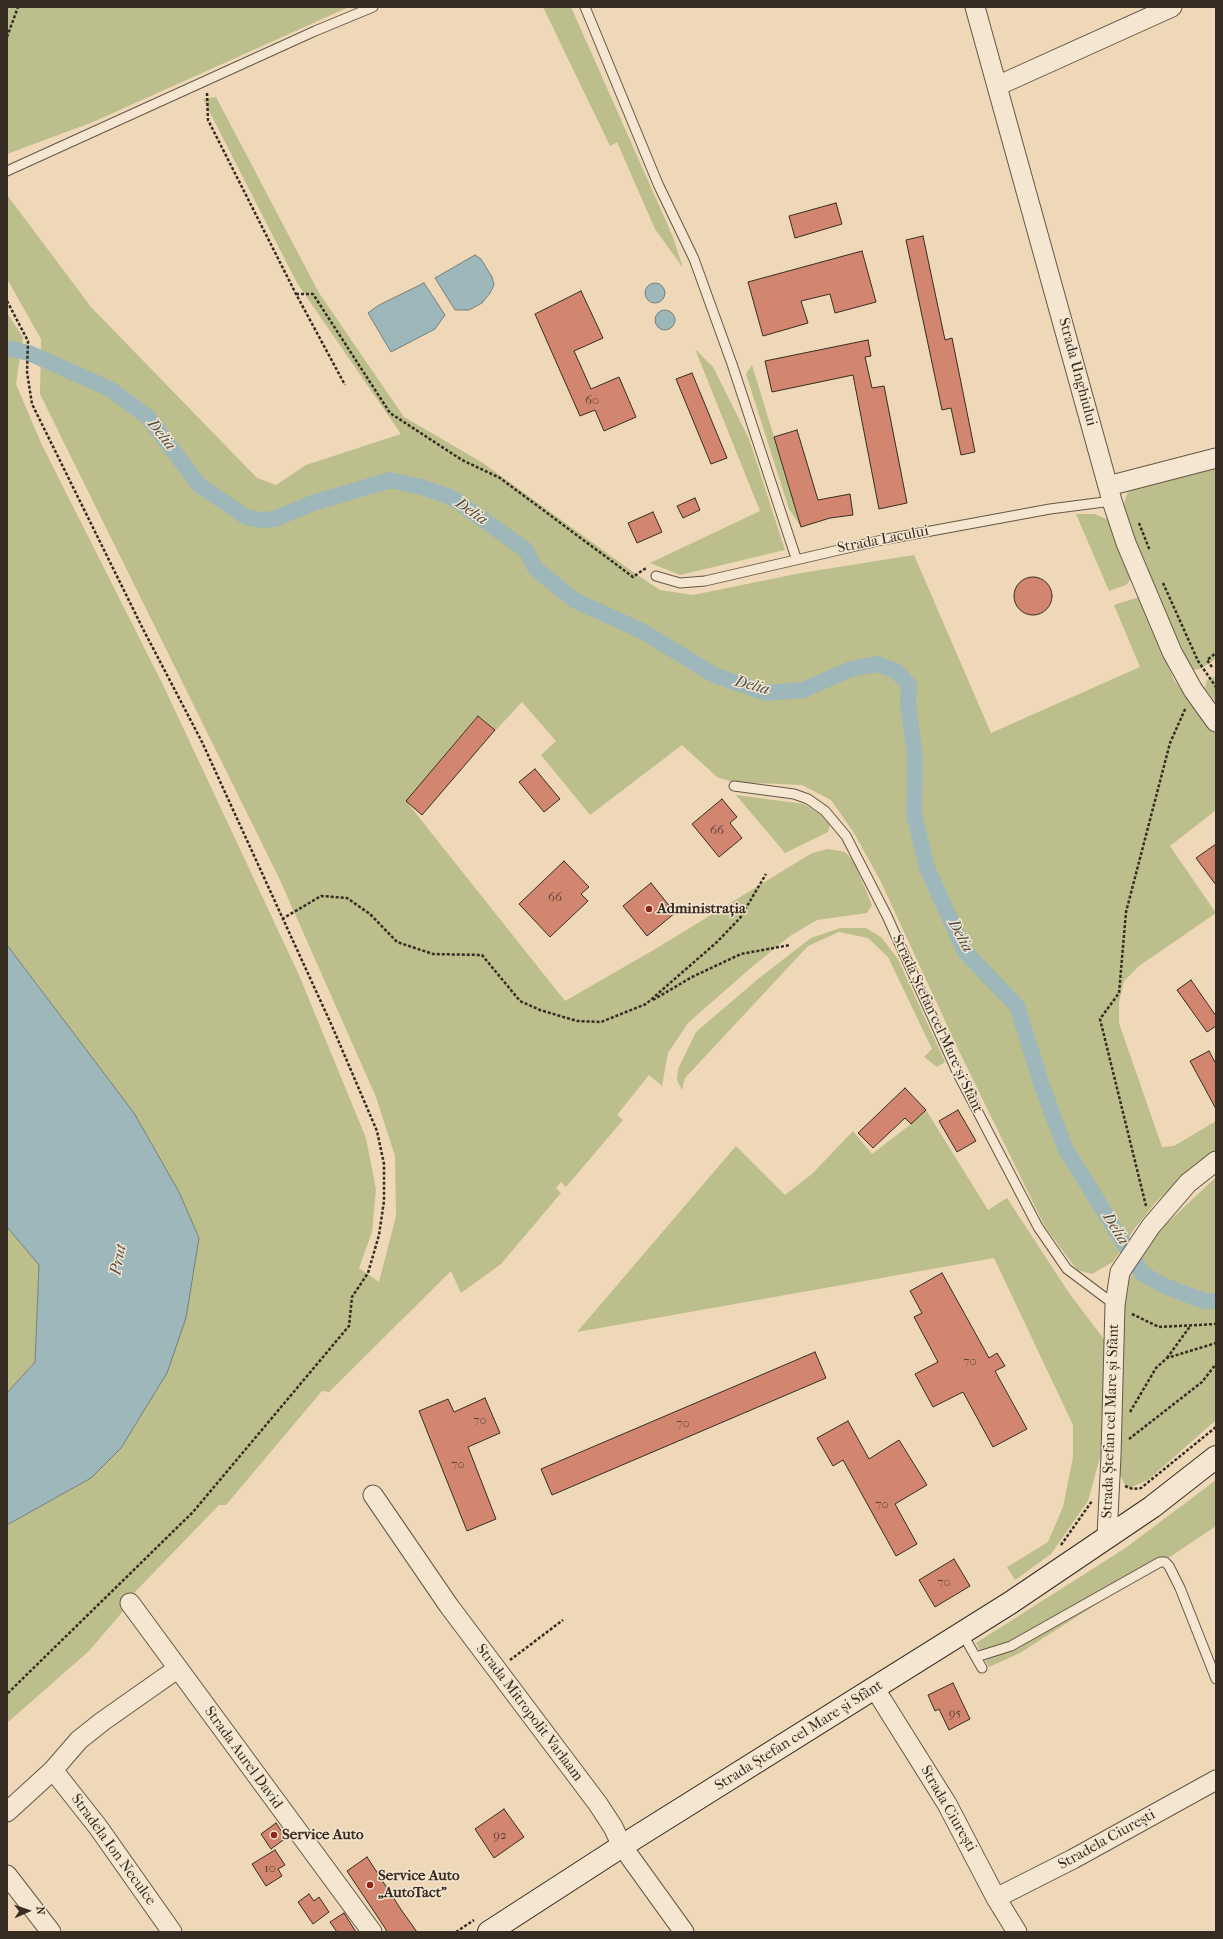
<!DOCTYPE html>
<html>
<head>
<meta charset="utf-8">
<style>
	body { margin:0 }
	#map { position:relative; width:1223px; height:1939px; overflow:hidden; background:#eed8b8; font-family:"IM FELL French Canon",serif }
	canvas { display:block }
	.frame { position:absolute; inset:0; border:8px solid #362c21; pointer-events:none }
	.north { position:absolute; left:8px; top:1891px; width:40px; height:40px; -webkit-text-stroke:3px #f4e6d1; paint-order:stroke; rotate:88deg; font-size:11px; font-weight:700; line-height:16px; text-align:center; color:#362c21 }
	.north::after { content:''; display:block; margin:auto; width:14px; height:18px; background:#362c21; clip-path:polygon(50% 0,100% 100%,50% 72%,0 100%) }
</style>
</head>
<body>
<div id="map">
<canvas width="1223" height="1939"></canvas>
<div class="frame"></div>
<div class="north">N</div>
</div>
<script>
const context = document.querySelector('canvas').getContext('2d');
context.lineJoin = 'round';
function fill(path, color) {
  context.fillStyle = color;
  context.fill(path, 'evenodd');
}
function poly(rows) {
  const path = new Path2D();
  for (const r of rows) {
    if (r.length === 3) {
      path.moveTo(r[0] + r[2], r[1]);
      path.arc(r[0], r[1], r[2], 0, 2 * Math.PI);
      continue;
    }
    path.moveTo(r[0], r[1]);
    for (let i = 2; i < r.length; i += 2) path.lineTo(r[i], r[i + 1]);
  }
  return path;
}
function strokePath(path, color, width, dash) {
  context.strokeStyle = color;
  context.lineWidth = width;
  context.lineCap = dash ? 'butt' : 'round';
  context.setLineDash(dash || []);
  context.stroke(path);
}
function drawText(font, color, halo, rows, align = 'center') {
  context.font = font + ' "IM FELL French Canon",serif';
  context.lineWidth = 3;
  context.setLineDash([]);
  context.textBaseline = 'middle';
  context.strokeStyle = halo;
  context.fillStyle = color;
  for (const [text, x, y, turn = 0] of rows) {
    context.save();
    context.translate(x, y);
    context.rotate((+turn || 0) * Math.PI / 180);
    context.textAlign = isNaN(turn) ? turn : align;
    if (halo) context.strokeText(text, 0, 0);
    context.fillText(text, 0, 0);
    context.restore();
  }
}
const green = poly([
	[7,7,349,7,93,122,7,154],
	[543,7,571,7,673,237,683,268,655,229,617,142,610,146],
	[216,97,319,293,404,417,483,463,633,572,660,590,693,595,801,573,914,555,991,733,1140,667,1114,605,1139,597,1174,680,1216,734,1216,810,1170,846,1216,913,1139,966,1124,981,1119,1003,1119,1023,1162,1147,1174,1146,1216,1121,1216,1151,1200,1162,1156,1202,1135,1228,1113,1262,1092,1274,1077,1270,1045,1227,958,1049,881,882,854,833,831,800,802,785,732,782,717,777,682,745,590,815,541,755,556,741,522,702,496,730,478,715,406,801,565,1001,657,948,812,853,828,849,845,852,854,862,872,905,867,913,817,920,790,936,753,966,688,1023,668,1053,662,1086,649,1075,617,1115,623,1120,566,1187,561,1182,556,1188,561,1193,501,1264,461,1293,451,1271,329,1392,322,1391,226,1505,219,1505,134,1593,124,1610,89,1651,7,1723,7,1525,91,1478,121,1448,167,1373,199,1238,179,1192,134,1113,7,945,7,313,23,337,16,384,41,443,164,687,299,975,366,1138,376,1189,372,1232,359,1268,379,1282,396,1216,395,1156,376,1097,280,880,40,394,41,339,7,279,7,195,91,307,257,478,276,485,306,465,401,434,297,283,203,99],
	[695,349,713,367,749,439,785,550,680,575,650,563,760,511],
	[752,365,774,437,801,527,789,509,746,374],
	[1216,465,1216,659,1200,669,1191,670,1165,616,1126,523,1124,504,1128,491,1132,488],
	[1076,514,1095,514,1108,520,1131,579,1126,585,1109,591],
	[1216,676,1216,703,1205,688,1207,680],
	[736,795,804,804,822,816,830,825,828,832,785,853],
	[840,928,866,928,881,937,898,959,945,1062,937,1067,924,1057,932,1049,888,957,868,938,839,932,808,946,685,1078,682,1090,677,1080,678,1069,696,1032,758,979,811,938],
	[926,1110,988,1210,1007,1198,1069,1293,1106,1342,1102,1450,1088,1501,1051,1554,1015,1580,1007,1567,1048,1542,1063,1507,1073,1457,1073,1425,994,1258,577,1332,736,1146,785,1195,812,1174,853,1131,872,1154,911,1124],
	[1216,1177,1216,1420,1148,1480,1127,1489,1117,1469,1125,1285,1158,1232],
	[7,1227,39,1265,35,1362,7,1393],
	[1216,1480,1216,1526,1161,1563,1020,1653,989,1667,976,1643,1124,1549]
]);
const water = poly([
	[475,255,481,259,492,277,494,285,490,293,482,303,469,310,455,310,435,278,475,255],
	[655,293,10],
	[424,283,445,315,435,329,391,352,368,313,379,305,424,283],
	[665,320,10],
	[7,945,134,1113,179,1192,199,1238,186,1318,167,1373,121,1448,91,1478,7,1525,7,1393,35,1362,39,1265,7,1227,7,945]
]);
const canal = poly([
	[7,348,29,353,110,389,148,417,199,485,246,517,260,520,274,519,313,503,390,480,421,487,451,497,526,550,535,568,574,600,644,632,714,675,766,693,803,690,851,669,877,664,896,671,909,685,908,704,915,756,914,814,927,868,965,952,1017,1006,1042,1086,1065,1148,1142,1273,1162,1285,1204,1301,1216,1301]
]);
const building = poly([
	[836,203,842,224,795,238,789,216,836,203],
	[923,236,945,340,952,338,975,452,961,455,951,408,942,410,906,240,923,236],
	[862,251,876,302,835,313,830,294,801,301,808,323,763,336,748,282,862,251],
	[581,291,603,338,574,351,591,389,619,377,636,417,604,431,595,410,580,416,535,314,581,291],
	[868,340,871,356,865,357,872,388,884,386,907,503,879,509,853,375,772,392,765,361,868,340],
	[692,373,727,458,711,464,676,379,692,373],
	[797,430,818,500,850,494,853,515,830,518,801,527,774,437,797,430],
	[695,498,700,510,683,518,677,506,695,498],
	[653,512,662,532,637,543,628,523,653,512],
	[1033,596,19],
	[478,716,495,730,422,815,406,801,478,716],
	[535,769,560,799,544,812,519,782,535,769],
	[722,799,737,817,730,823,742,838,719,857,692,824,722,799],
	[1216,844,1216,885,1196,858,1216,844],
	[564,861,589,887,581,894,588,901,550,937,519,904,564,861],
	[651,883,675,913,647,936,623,906,651,883],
	[1191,980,1216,1016,1216,1026,1207,1032,1177,990,1191,980],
	[1209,1051,1216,1064,1216,1109,1190,1061,1209,1051],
	[905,1088,926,1110,911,1124,905,1118,873,1148,858,1133,905,1088],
	[958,1110,976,1141,957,1152,939,1121,958,1110],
	[942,1273,989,1358,997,1353,1005,1366,995,1371,1027,1429,993,1447,963,1392,933,1407,915,1374,938,1362,914,1317,922,1313,910,1291,942,1273],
	[815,1352,826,1378,552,1495,541,1469,815,1352],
	[485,1398,500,1433,468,1447,496,1519,467,1531,419,1411,448,1399,454,1412,485,1398],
	[848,1421,869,1459,899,1440,927,1485,895,1504,917,1544,896,1556,843,1460,833,1466,817,1438,848,1421],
	[954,1559,970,1586,935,1607,919,1580,954,1559],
	[953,1683,970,1719,949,1730,939,1709,935,1711,928,1695,953,1683],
	[504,1809,524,1837,494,1858,475,1829,504,1809],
	[276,1823,286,1838,271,1849,261,1834,276,1823],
	[275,1850,285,1865,278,1869,282,1876,266,1886,252,1864,275,1850],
	[367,1857,402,1911,417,1932,387,1932,385,1928,347,1871,367,1857],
	[309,1894,314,1901,319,1897,329,1912,313,1924,298,1902,309,1894],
	[344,1913,356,1932,337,1932,330,1922,344,1913]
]);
const path = poly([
	[7,37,18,7],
	[207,93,208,120,296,294,345,385],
	[296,294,313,294,390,413,462,460,500,478,633,577,646,568],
	[7,301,28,341,27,372,32,404,143,629,202,742,332,1026,377,1131,384,1164,384,1201,379,1235,368,1273,352,1297,349,1326,193,1512,7,1694],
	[1139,523,1150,551],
	[1163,583,1198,661,1216,687],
	[1212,667,1207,660,1216,653],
	[282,919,321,896,347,898,370,914,397,942,433,954,482,955,520,1001,540,1010,577,1021,601,1022,646,1004,717,942,740,918,766,874],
	[653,1000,692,977,741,954,790,945],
	[1146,1206,1100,1019,1119,993,1126,912,1170,743,1186,707],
	[1132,1314,1159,1327,1216,1324],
	[1167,1358,1191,1325],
	[1130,1412,1156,1368,1167,1358,1216,1343],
	[1129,1439,1202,1382,1216,1364],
	[1125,1486,1133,1489,1141,1488,1216,1427],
	[1061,1545,1092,1501],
	[510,1660,563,1620],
	[456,1932,474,1920]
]);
const lane = poly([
	[585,7,658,184,694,259,732,364,796,558],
	[7,171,315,31,373,7],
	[656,576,680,583,705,581,882,540,1050,509,1112,501],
	[734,786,794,794,808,799,825,811,846,836,887,916,958,1074,1038,1227,1067,1269,1115,1305],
	[962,1633,982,1668],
	[976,1657,1011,1646,1160,1562,1165,1562,1169,1566,1180,1588,1216,1679]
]);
const street = poly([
	[975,7,1112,501,1126,543,1172,652,1193,690,1216,722],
	[997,86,1172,7],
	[1108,486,1216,458],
	[373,1495,449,1606,598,1804,613,1827,622,1846,684,1932],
	[1107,1536,1111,1456,1115,1305,1120,1272,1151,1226,1188,1183,1216,1161],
	[130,1603,372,1932],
	[875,1689,947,1804,996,1898,1017,1932],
	[53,1770,98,1827,172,1932],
	[7,1812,53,1770,79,1740,103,1721,177,1669],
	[7,1875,51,1932],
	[996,1898,1073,1859,1216,1780]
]);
const secondary = poly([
	[489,1932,622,1846,1010,1603,1152,1507,1216,1457]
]);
const markers = [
	[649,909,4,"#8f2418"],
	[274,1835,4,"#8f2418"],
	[370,1885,4,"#8f2418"]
];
const numberNames = [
	["60",592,401],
	["66",717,831],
	["66",555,898],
	["70",970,1362],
	["70",480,1421],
	["70",683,1424],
	["70",458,1465],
	["70",882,1505],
	["70",944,1583],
	["95",955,1714],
	["92",500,1836],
	["10",270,1869]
];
const streetNames = [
	["Strada Unghiului",1077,372,75],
	["Strada Lacului",883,540,-11],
	["Strada Ștefan cel Mare și Sfânt",937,1024,65],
	["Strada Ștefan cel Mare și Sfânt",1111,1421,-88],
	["Strada Mitropolit Varlaam",529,1713,53],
	["Strada Ștefan cel Mare și Sfânt",799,1736,-32],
	["Strada Aurel David",243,1758,54],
	["Strada Ciurești",948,1809,60],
	["Stradela Ciurești",1107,1840,-29],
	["Stradela Ion Neculce",113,1850,54]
];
const poiNames = [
	["Administrația",657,909],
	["Service Auto",282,1835],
	["Service Auto",378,1876],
	["„AutoTact”",378,1893]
];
const waterNames = [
	["Delia",161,435,52],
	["Delia",471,512,35],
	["Delia",752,686,15],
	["Delia",960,936,62],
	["Delia",1115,1229,58],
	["Prut",119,1260,-79]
];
fill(green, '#bcbe8c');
fill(water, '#9eb7ba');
strokePath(water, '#747f7d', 1);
strokePath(canal, '#9eb7ba', 16);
fill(building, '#d28670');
strokePath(building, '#362c21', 1);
strokePath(lane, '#645747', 11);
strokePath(street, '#645747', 21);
strokePath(secondary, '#362c21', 24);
strokePath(path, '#362c21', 2.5, [3, 2]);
strokePath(lane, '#f4e6d1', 9);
strokePath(street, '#f4e6d1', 19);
strokePath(secondary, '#f4e6d1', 22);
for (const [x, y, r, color] of markers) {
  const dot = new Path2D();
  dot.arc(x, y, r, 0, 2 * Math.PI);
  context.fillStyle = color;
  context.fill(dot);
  strokePath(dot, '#f4e6d1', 1.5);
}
drawText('13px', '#5d4235', null, numberNames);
drawText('15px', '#362c21', '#f4e6d1', streetNames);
drawText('bold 15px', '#362c21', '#f4e6d1', poiNames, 'left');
drawText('italic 16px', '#504f47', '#f4e6d1', waterNames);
</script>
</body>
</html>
